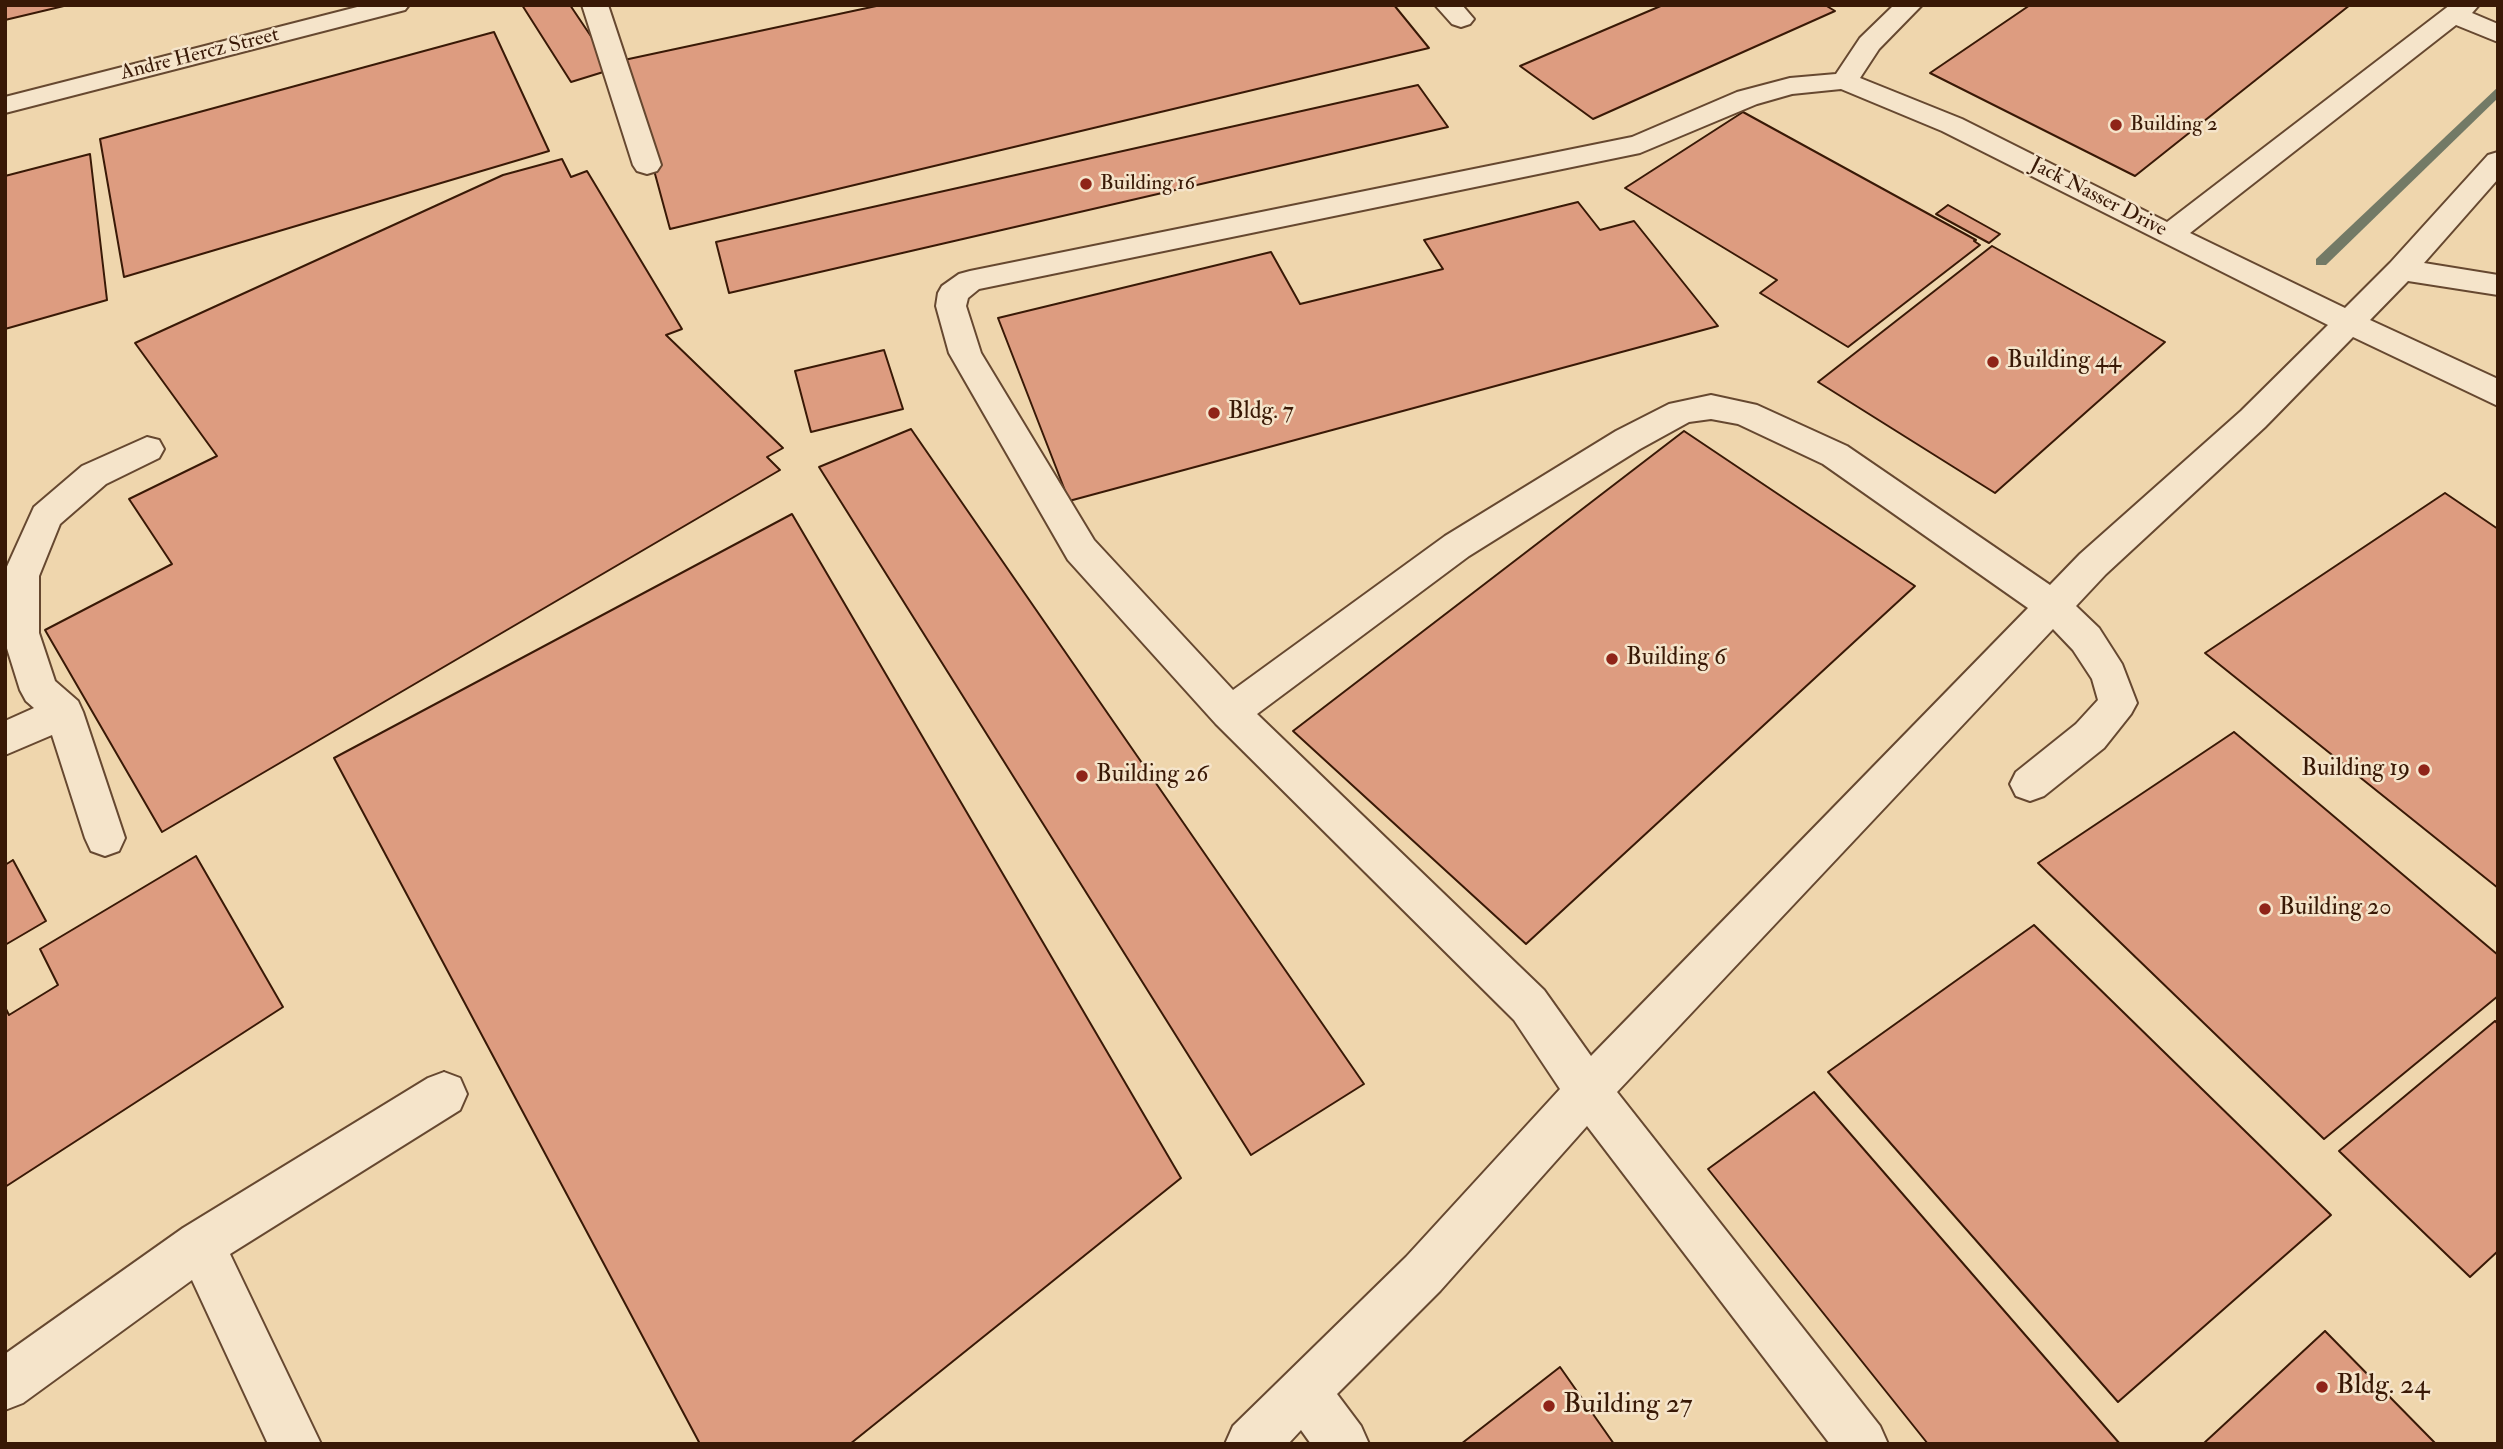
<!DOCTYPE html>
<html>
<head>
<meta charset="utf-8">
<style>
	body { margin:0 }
	#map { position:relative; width:2503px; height:1449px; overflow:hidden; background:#efd6ad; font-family:"IM FELL Double Pica",serif }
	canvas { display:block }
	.frame { position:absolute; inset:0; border:7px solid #391906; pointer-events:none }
</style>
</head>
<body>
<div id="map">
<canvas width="2503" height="1449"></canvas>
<div class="frame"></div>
</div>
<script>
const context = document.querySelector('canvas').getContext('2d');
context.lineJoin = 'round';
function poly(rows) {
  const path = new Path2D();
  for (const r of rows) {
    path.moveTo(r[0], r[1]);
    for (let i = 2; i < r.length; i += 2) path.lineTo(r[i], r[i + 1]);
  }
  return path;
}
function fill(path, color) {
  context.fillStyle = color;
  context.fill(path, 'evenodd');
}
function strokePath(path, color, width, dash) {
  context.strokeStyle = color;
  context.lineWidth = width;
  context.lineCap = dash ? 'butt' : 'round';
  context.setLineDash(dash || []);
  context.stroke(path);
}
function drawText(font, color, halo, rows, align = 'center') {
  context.font = font + ' "IM FELL Double Pica",serif';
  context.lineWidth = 5;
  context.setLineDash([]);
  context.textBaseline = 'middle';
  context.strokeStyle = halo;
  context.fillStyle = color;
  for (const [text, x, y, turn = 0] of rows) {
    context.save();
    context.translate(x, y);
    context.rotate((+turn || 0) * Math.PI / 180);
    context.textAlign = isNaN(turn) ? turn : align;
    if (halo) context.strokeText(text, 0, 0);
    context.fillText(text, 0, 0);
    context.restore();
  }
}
const stream = poly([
	[2498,87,2498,98,2326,265,2316,265,2316,259,2498,87]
]);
const building = poly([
	[5,5,68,5,5,20,5,5],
	[522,5,570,5,613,69,571,82,522,5],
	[881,5,1394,5,1429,48,670,229,624,60,881,5],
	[1663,5,1825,5,1835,11,1593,119,1520,66,1663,5],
	[2030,5,2350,5,2135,176,1930,73,2030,5],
	[494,32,549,151,124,277,100,139,494,32],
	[1418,85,1448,127,729,293,716,242,1418,85],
	[1743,112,1976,240,1974,241,1980,245,1848,347,1760,293,1777,280,1625,188,1743,112],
	[90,154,107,300,5,329,5,176,90,154],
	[562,159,571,177,587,171,682,329,666,335,783,448,767,457,780,470,162,832,45,630,172,564,129,499,217,456,135,343,503,175,562,159],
	[1578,202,1600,230,1634,221,1718,326,1069,501,998,318,1271,252,1300,304,1443,269,1424,240,1578,202],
	[1948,205,2000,234,1989,243,1936,214,1948,205],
	[1992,246,2165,342,1995,493,1818,382,1992,246],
	[884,350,903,409,811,432,795,371,884,350],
	[911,429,1364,1084,1251,1155,819,467,911,429],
	[1684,431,1915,586,1526,944,1293,731,1684,431],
	[2445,493,2498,529,2498,888,2205,653,2445,493],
	[792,514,1181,1178,850,1444,700,1444,334,758,792,514],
	[2234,732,2498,955,2498,996,2324,1139,2038,863,2234,732],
	[196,856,283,1007,5,1187,5,1007,9,1015,58,985,40,949,196,856],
	[13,860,46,921,5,945,5,865,13,860],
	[2034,925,2331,1215,2118,1402,1828,1072,2034,925],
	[2495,1021,2498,1024,2498,1251,2470,1277,2339,1151,2495,1021],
	[1814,1092,2120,1444,1928,1444,1708,1169,1814,1092],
	[2325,1331,2436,1444,2203,1444,2325,1331],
	[1560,1367,1614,1444,1461,1444,1560,1367]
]);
const minor = poly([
	[365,5,409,5,405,10,5,113,5,97,365,5],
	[582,5,608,5,661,165,657,171,647,174,637,171,633,165,582,5],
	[1435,5,1462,5,1474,19,1470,24,1461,27,1452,24,1435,5],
	[1894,5,1922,5,1879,49,1860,78,1962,119,2167,222,2450,5,2479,5,2472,13,2498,24,2498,42,2456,25,2190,233,2345,308,2390,263,2488,155,2498,152,2498,179,2424,263,2498,275,2498,295,2408,281,2370,320,2498,379,2498,406,2353,337,2265,427,2106,574,2076,606,2099,628,2122,664,2137,703,2131,714,2104,748,2044,796,2030,801,2016,796,2010,784,2016,772,2076,724,2098,700,2092,679,2073,650,2053,629,1617,1092,1880,1426,1888,1444,1830,1444,1587,1126,1440,1291,1337,1394,1361,1426,1369,1444,1311,1444,1301,1430,1288,1444,1225,1444,1233,1426,1406,1257,1560,1089,1514,1020,1216,724,1068,560,949,353,936,306,938,293,942,286,959,274,970,271,1632,137,1737,92,1790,78,1836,74,1860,38,1894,5],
	[1841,89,1942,131,2328,325,2241,411,2080,554,2050,585,1847,446,1757,405,1711,395,1669,404,1616,431,1445,536,1233,690,1094,540,981,353,966,306,968,298,979,289,1640,153,1757,104,1792,94,1841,89],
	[1711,419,1738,424,1823,464,2028,608,1591,1056,1544,990,1257,714,1469,556,1640,449,1689,422,1711,419],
	[147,437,159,440,164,449,159,458,106,484,60,524,39,576,39,633,55,681,78,701,83,712,125,838,119,851,105,856,91,851,85,838,52,735,5,755,5,721,34,708,26,701,20,690,5,642,5,571,34,507,82,466,147,437],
	[444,1072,460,1078,467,1094,460,1110,230,1254,321,1444,268,1444,192,1280,23,1403,5,1410,5,1354,183,1228,428,1078,444,1072]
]);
const markers = [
	[2116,125,7,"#8f2418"],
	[1086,184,7,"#8f2418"],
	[1993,362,7,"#8f2418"],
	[1214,413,7,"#8f2418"],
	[1612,659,7,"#8f2418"],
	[2424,770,7,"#8f2418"],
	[1082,776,7,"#8f2418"],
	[2265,909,7,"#8f2418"],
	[2322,1387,7,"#8f2418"],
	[1549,1406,7,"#8f2418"]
];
const farStreetnames = [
	["Andre Hercz Street",200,55,-14],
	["Jack Nasser Drive",2098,198,27]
];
const farPoinames = [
	["Building 2",2130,125],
	["Building 16",1100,184]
];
const poiNames = [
	["Building 44",2007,362],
	["Bldg. 7",1228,413],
	["Building 6",1626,659],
	["Building 19",2410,770,"right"],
	["Building 26",1096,776],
	["Building 20",2279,909]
];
const nearPoinames = [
	["Bldg. 24",2336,1387],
	["Building 27",1563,1406]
];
fill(stream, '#737a66');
fill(building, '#dd9c80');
strokePath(building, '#391906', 2);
strokePath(minor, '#664830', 4);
fill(minor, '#f5e4ca');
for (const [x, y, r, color] of markers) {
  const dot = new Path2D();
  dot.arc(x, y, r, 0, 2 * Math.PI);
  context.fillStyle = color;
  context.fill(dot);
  strokePath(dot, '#f5e4ca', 2.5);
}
drawText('21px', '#391906', '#f5e4ca', farStreetnames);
drawText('21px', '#391906', '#f5e4ca', farPoinames, 'left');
drawText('24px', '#391906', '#f5e4ca', poiNames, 'left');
drawText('28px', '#391906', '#f5e4ca', nearPoinames, 'left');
</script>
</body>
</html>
